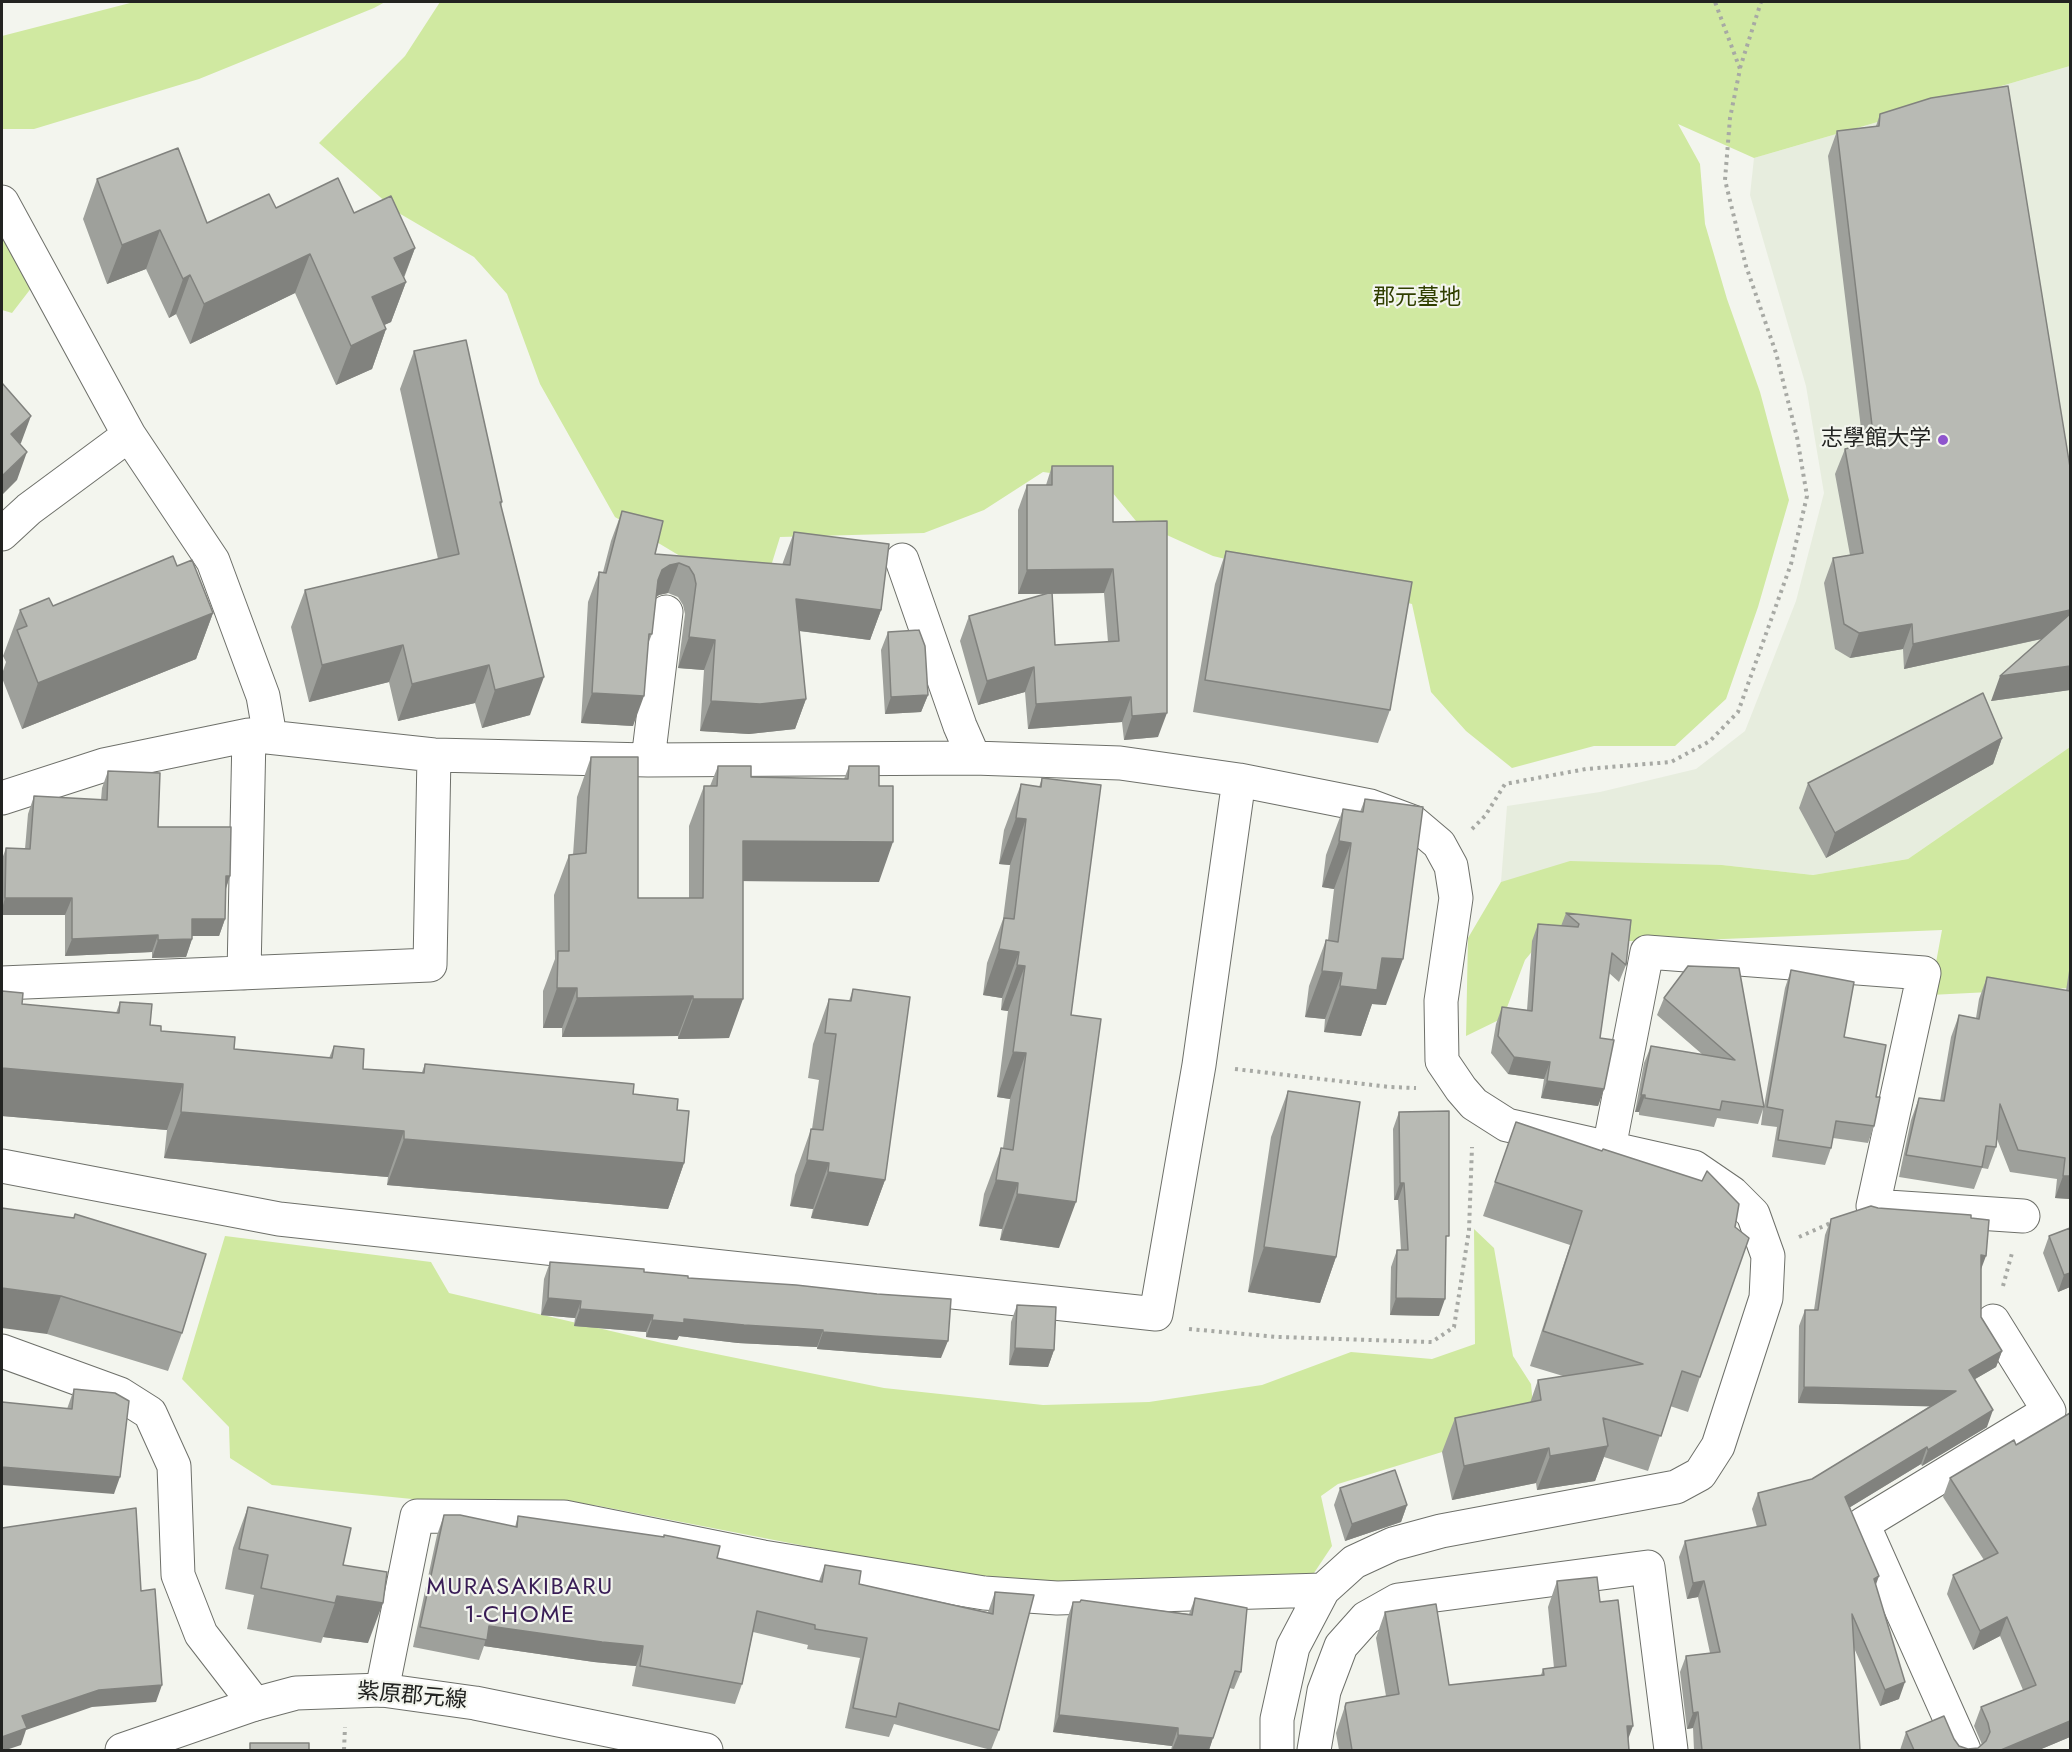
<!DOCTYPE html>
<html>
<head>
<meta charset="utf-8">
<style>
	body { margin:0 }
	#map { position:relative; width:2072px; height:1752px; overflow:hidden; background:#f3f5ee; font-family:Jost,sans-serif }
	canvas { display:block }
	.frame { position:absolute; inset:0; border:3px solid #222321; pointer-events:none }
</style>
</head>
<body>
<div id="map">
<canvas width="2072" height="1752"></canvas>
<div class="frame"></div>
</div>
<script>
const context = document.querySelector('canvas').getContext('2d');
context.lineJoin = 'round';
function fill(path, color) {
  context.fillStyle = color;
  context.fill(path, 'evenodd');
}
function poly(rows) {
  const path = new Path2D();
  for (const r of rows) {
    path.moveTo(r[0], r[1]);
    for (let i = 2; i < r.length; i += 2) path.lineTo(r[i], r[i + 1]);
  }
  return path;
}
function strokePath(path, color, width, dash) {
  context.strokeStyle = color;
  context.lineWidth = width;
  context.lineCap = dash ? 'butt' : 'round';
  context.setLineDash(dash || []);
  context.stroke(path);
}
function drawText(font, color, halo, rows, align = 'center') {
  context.font = font + ' Jost,"Noto Sans JP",sans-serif';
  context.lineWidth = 4.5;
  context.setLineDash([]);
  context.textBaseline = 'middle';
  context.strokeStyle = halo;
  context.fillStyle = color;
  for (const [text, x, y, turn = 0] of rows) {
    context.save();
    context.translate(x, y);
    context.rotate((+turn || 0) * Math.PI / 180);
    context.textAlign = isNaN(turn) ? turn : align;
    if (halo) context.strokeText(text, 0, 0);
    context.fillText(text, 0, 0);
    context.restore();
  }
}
const built = poly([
	[2070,66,2070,747,1908,859,1813,875,1722,865,1501,882,1507,806,1600,792,1696,769,1745,731,1796,601,1824,493,1806,386,1750,195,1754,158]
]);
const green = poly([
	[134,2,385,2,374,8,199,79,34,129,2,129,2,36],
	[440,2,2070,2,2070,66,1754,158,1678,124,1700,164,1705,224,1727,299,1760,392,1789,500,1758,607,1726,699,1675,746,1594,746,1512,768,1466,731,1431,692,1412,604,1213,556,1136,521,1102,480,1043,472,984,510,924,533,780,537,767,579,680,556,615,517,540,384,507,294,474,257,397,212,319,143,405,56],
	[2,226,42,274,12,313,2,310],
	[2070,747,2070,988,1930,995,1942,930,1651,942,1544,937,1525,960,1503,1018,1466,1036,1468,938,1501,882,1570,861,1722,865,1813,875,1908,859],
	[1474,1229,1494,1248,1513,1356,1531,1384,1534,1416,1455,1448,1338,1484,1321,1496,1332,1546,1312,1576,1063,1587,949,1574,594,1505,412,1499,272,1485,230,1458,229,1427,182,1379,225,1236,431,1262,449,1293,662,1343,884,1388,1043,1405,1149,1402,1262,1385,1351,1352,1432,1359,1475,1344]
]);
const path = poly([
	[1740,68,1761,2],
	[1472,829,1485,816,1505,784,1586,769,1671,762,1710,741,1738,712,1791,564,1807,496,1797,437,1776,353,1746,266,1725,180,1730,118,1740,69,1715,2],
	[1235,1069,1390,1087,1416,1088],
	[1799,1237,1833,1222],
	[2003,1286,2012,1253],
	[1189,1329,1278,1337,1432,1342,1454,1327,1469,1230,1472,1147],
	[344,1750,345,1727]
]);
const street = poly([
	[2,202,129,435,213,561,263,696,270,736],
	[2,534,29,509,129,435],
	[902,560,960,726,974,758],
	[648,760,666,612],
	[2,798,104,765,249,735,434,755,648,760,974,758,1120,763,1239,780,1370,806,1413,822,1439,844,1451,866,1456,898,1441,1001,1442,1061,1461,1089,1474,1104,1507,1125,1694,1167,1732,1193,1753,1214,1768,1256,1766,1298,1718,1446,1700,1474,1676,1487,1441,1531,1393,1544,1354,1562,1323,1590,1293,1647,1277,1719,1277,1750],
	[244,973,249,735],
	[2,983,430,965,434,755],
	[1609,1148,1647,952,1924,973,1873,1206,2023,1216],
	[2,1166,279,1219,1156,1314,1199,1065,1239,780],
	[2,1351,120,1394,150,1413,174,1466,178,1575,201,1634,255,1704],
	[382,1690,417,1516,564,1517,763,1557,984,1593,1057,1598,1323,1590],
	[1314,1750,1324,1691,1341,1646,1366,1618,1398,1600,1648,1567,1671,1750],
	[1964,1750,1863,1524,2049,1411,1993,1321]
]);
const secondary = poly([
	[122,1750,255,1704,296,1693,382,1690,475,1703,706,1750]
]);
const wall = poly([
	[1880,114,2070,467,2070,690,1991,701,2042,639,1904,669,1903,649,1850,658,1835,649,1824,583,1833,558,1850,555,1835,474,1845,449,1863,445,1828,156,1837,131,1876,126],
	[97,179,207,223,276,208,354,213,415,248,404,278,406,282,391,322,384,325,386,329,372,369,336,385,295,293,190,344,176,314,169,318,146,269,107,284,83,219],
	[414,351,502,502,501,506,530,715,482,728,475,703,398,721,389,682,309,702,291,627,305,590,438,559,400,389],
	[1052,466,1113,522,1158,737,1124,740,1122,722,1028,729,1025,692,978,705,960,641,969,616,1046,594,1018,594,1018,510,1027,485,1046,485],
	[1104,593,1108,642,1055,645,1052,594],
	[622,511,655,554,782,565,794,532,881,610,870,640,799,631,806,699,795,729,749,734,700,731,704,670,678,668,685,614,683,605,678,597,668,593,659,595,656,597,652,634,648,644,633,726,581,723,588,602,599,572,603,572,611,541],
	[1226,551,1390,710,1378,743,1193,712,1215,584],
	[177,566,213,613,196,659,22,729,2,678,2,674,6,662,3,656,20,610,53,606],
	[888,632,928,695,921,712,885,714,881,650],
	[2002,738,1993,764,1826,858,1799,808,1808,783],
	[591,757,638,898,689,898,689,826,704,786,710,786,718,766,751,777,844,779,849,766,879,882,743,881,729,1038,678,1039,678,1036,562,1037,562,1028,543,1028,543,991,555,959,554,895,569,855,573,855,577,797],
	[108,771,158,827,230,876,226,889,225,919,219,936,192,936,192,939,186,957,152,958,152,952,65,956,65,915,2,915,2,859,6,848,25,849,28,814,34,796,101,800,102,788],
	[1042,778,1071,1015,1059,1248,1000,1240,1002,1229,979,1226,984,1194,1001,1148,1003,1148,1010,1099,997,1097,1008,1011,1001,1010,1002,998,983,995,987,963,1003,919,1010,865,999,864,1004,830,1021,784,1039,787],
	[1365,799,1386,1005,1372,1004,1361,1036,1324,1032,1325,1019,1305,1017,1309,986,1326,940,1328,940,1334,889,1322,887,1326,855,1343,809,1360,812],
	[1566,913,1626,965,1619,982,1609,973,1600,1038,1604,1089,1598,1106,1541,1098,1544,1079,1508,1074,1491,1053,1496,1024,1502,1007,1527,1010,1532,941,1538,924,1561,926],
	[2070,964,2070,1199,2055,1198,2057,1179,2010,1172,1997,1139,1996,1147,1988,1169,1982,1168,1974,1189,1899,1177,1911,1120,1919,1098,1940,1101,1951,1037,1959,1015,1976,1018,1979,999,1987,977,2066,991],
	[1688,966,1764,1106,1785,988,1791,970,1844,1037,1876,1097,1874,1126,1868,1143,1833,1138,1831,1148,1825,1165,1772,1157,1777,1127,1761,1125,1763,1109,1758,1124,1717,1118,1714,1127,1639,1115,1639,1112,1635,1112,1644,1063,1651,1046,1703,1055,1657,1015,1664,998],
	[853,989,885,1180,868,1226,811,1218,813,1209,790,1206,795,1175,811,1129,812,1129,819,1080,808,1078,813,1044,829,999,849,1001],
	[2,991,22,1004,116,1013,120,1002,150,1025,161,1031,234,1049,329,1058,334,1046,363,1069,422,1072,425,1064,633,1094,677,1110,684,1163,668,1209,387,1185,388,1177,164,1158,167,1130,2,1116],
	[1288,1091,1336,1257,1320,1303,1248,1292,1271,1137],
	[1399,1112,1446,1245,1439,1316,1390,1315,1391,1267,1397,1250,1401,1250,1398,1200,1394,1200,1393,1129],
	[1516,1122,1602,1151,1700,1377,1688,1412,1670,1406,1648,1471,1604,1457,1595,1481,1537,1490,1536,1483,1452,1500,1442,1452,1455,1418,1530,1403,1538,1380,1563,1376,1530,1366,1570,1245,1483,1216],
	[2,1208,182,1333,168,1371,47,1334],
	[1878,1208,1971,1218,1981,1269,1981,1317,2002,1351,1996,1367,1975,1379,1987,1427,1922,1466,1921,1464,1850,1507,1876,1586,1899,1699,1880,1706,1854,1648,1860,1750,1694,1750,1693,1728,1687,1729,1680,1672,1686,1656,1710,1653,1698,1597,1687,1599,1679,1557,1685,1541,1757,1527,1752,1509,1758,1493,1812,1479,1930,1406,1798,1403,1799,1326,1805,1310,1814,1310,1825,1235,1831,1219],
	[2070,1228,2070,1287,2058,1292,2043,1253,2049,1236],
	[550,1262,688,1278,941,1358,867,1353,817,1349,817,1347,738,1343,679,1336,677,1340,646,1337,646,1332,574,1326,575,1318,541,1315,544,1279],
	[1017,1305,1054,1350,1048,1367,1009,1365,1011,1322],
	[74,1389,114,1494,67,1409],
	[2070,1413,2070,1737,2039,1750,1900,1750,1906,1732,1954,1739,1959,1746,1968,1749,1978,1748,1982,1745,1981,1742,1974,1726,1981,1707,2023,1690,2000,1636,1973,1650,1947,1594,1953,1575,1984,1560,1943,1497,1950,1478,2016,1445],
	[1340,1488,1407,1505,1401,1522,1345,1541,1334,1505],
	[248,1507,343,1565,368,1643,323,1637,321,1643,247,1629,254,1595,225,1589,233,1548],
	[444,1515,515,1527,518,1516,717,1558,819,1581,825,1565,859,1584,988,1612,995,1592,999,1730,991,1750,894,1724,889,1737,845,1728,860,1658,807,1649,808,1645,753,1632,742,1684,735,1704,632,1686,636,1666,594,1662,484,1646,479,1660,413,1647,437,1535],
	[1557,1581,1600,1602,1628,1738,1629,1750,1339,1750,1336,1733,1346,1703,1386,1696,1376,1638,1385,1612,1449,1685,1541,1675,1543,1669,1554,1668,1548,1607],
	[1195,1598,1241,1672,1234,1689,1229,1688,1209,1750,1171,1750,1172,1746,1053,1732,1067,1619,1073,1602,1080,1602,1081,1600,1189,1614]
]);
const shadedWall = poly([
	[160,230,146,269,107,284,122,245],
	[415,248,401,284,406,282,391,322,358,337,372,297,394,258],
	[310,254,295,293,190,344,204,304],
	[190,275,176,314,169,318,183,279],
	[386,329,372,369,336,385,351,346],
	[31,416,21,443,2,461,11,434],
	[27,452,17,480,2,495,2,476],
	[679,563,668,593,659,595,651,600,647,610,662,570,670,565],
	[1113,569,1104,593,1018,594,1027,570],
	[796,599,881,610,870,640,785,629],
	[2070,610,2070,628,2068,633,1904,669,1913,644],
	[213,613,196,659,22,729,38,683],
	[1912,624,1903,649,1850,658,1859,633],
	[689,637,715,640,704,670,678,668],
	[403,645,389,682,309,702,322,665],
	[489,665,475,703,398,721,412,684],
	[2070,666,2070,690,1991,701,2000,676],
	[1034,667,1025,692,978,705,987,681],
	[544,677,530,715,482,728,495,690],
	[592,693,644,696,633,726,581,723],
	[928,695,921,712,885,714,891,697],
	[1131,697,1122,722,1028,729,1036,704],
	[806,699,795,729,749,734,700,731,711,701],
	[1167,713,1158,737,1124,740,1132,716],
	[2002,738,1993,764,1826,858,1835,833],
	[1016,818,1026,819,1010,865,999,864],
	[743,841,893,842,879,882,728,881],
	[1339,841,1351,843,1334,889,1322,887],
	[226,876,230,876,224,893],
	[5,898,72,898,65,915,2,915,2,909],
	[192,919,225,919,219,936,186,936],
	[158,935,152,952,65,956,72,939],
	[192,939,186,957,152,958,158,940],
	[999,949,1019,952,1002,998,983,995],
	[1382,958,1403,959,1386,1005,1372,1004,1361,1036,1324,1032,1340,986],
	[1017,965,1025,966,1008,1011,1001,1010],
	[1322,971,1342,973,1325,1019,1305,1017],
	[557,988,577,988,562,1028,543,1028],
	[693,996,678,1036,562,1037,577,998],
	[693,999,743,999,729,1038,678,1039],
	[1013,1052,1026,1053,1010,1099,997,1097],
	[1514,1057,1550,1062,1544,1079,1508,1074],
	[2,1068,183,1084,167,1130,2,1116],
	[1547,1081,1604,1089,1598,1106,1541,1098],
	[1641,1095,1645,1095,1639,1112,1635,1112],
	[181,1112,404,1131,388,1177,164,1158],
	[404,1139,684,1163,668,1209,387,1185],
	[807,1160,829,1163,813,1209,790,1206],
	[828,1172,885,1180,868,1226,811,1218],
	[2063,1176,2070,1176,2070,1199,2055,1198],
	[996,1180,1018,1183,1002,1229,979,1226],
	[1400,1183,1404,1183,1398,1200,1394,1200],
	[1017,1194,1076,1202,1059,1248,1000,1240],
	[1264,1247,1336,1257,1320,1303,1248,1292],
	[1981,1255,1986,1256,1980,1272],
	[2070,1273,2070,1287,2058,1292,2064,1275],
	[2,1288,61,1296,47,1334,2,1328],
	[548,1298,581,1301,575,1318,541,1315],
	[1396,1298,1445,1299,1439,1316,1390,1315],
	[580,1309,653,1315,646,1332,574,1326],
	[684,1319,823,1330,817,1347,738,1343,679,1336,677,1340,646,1337,652,1320],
	[823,1332,948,1341,941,1358,867,1353,817,1349],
	[1015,1348,1054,1350,1048,1367,1009,1365],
	[2002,1351,1996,1367,1963,1386,1969,1370],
	[1804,1387,1956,1391,1950,1407,1798,1403],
	[1993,1410,1987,1427,1922,1466,1928,1450],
	[1608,1446,1595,1481,1537,1490,1550,1456],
	[1927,1447,1921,1464,1839,1514,1845,1497],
	[1549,1448,1536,1483,1452,1500,1464,1466],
	[2,1467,120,1477,114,1494,2,1485],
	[1407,1505,1401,1522,1345,1541,1352,1524],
	[1879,1576,1873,1593,1874,1579],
	[1704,1581,1698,1597,1687,1599,1693,1583],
	[337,1596,383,1603,368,1643,323,1637,335,1603],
	[2007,1617,2000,1636,1973,1650,1980,1631],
	[489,1626,643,1646,636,1666,594,1662,484,1646],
	[1905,1682,1899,1699,1880,1706,1885,1690],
	[162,1685,156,1702,92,1707,26,1730,21,1745,6,1750,2,1750,2,1737,22,1716,99,1690],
	[1698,1712,1693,1728,1687,1729,1693,1713],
	[1059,1715,1178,1728,1172,1746,1053,1732],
	[2070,1721,2070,1737,2039,1750,2001,1750],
	[1627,1726,1633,1726,1624,1750],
	[1178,1735,1213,1738,1209,1750,1172,1750]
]);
const building = poly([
	[2008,86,2070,467,2070,610,1913,644,1912,624,1859,633,1844,624,1833,558,1863,553,1845,449,1874,442,1837,131,1879,126,1880,114,1931,98,2008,86],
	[178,148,207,223,269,194,276,208,338,178,354,213,391,196,415,248,394,258,406,282,372,297,386,329,351,346,310,254,204,304,190,275,183,279,160,230,122,245,97,179,178,148],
	[466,340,502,502,500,502,544,677,495,690,489,665,412,684,403,645,322,665,305,590,459,554,414,351,466,340],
	[2,383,31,416,11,434,27,452,2,476,2,383],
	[1052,466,1113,466,1113,522,1167,521,1167,713,1132,716,1131,697,1036,704,1034,667,987,681,969,616,1052,592,1055,645,1119,641,1113,569,1027,570,1027,485,1052,485,1052,466],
	[622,511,663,521,655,554,790,565,794,532,889,544,881,610,796,599,806,699,760,704,711,701,715,640,689,637,696,584,694,575,689,567,679,563,670,565,662,570,658,580,652,634,649,634,644,696,592,693,599,572,606,573,622,511],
	[1226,551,1412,582,1390,710,1205,680,1226,551],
	[173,556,177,566,192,560,213,613,38,683,17,630,27,626,20,610,49,598,53,606,173,556],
	[2070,614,2070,666,2000,676,2070,614],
	[919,630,925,646,928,695,891,697,888,632,919,630],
	[1983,693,2002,738,1835,833,1808,783,1983,693],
	[591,757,638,757,638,898,703,898,704,786,717,786,718,766,751,766,751,777,848,779,849,766,879,766,879,786,893,786,893,842,743,841,743,999,693,999,693,996,577,998,577,988,557,988,558,951,569,951,569,855,586,853,591,757],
	[108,771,160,773,158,827,231,827,230,876,226,876,225,919,192,919,192,939,158,940,158,935,72,939,72,898,5,898,6,848,30,849,34,796,107,800,108,771],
	[1042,778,1101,785,1071,1015,1101,1019,1076,1202,1017,1194,1018,1183,996,1180,1001,1148,1013,1150,1026,1053,1013,1052,1025,966,1017,965,1019,952,999,949,1004,918,1014,919,1026,819,1016,818,1021,784,1041,787,1042,778],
	[1365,799,1423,807,1403,959,1382,958,1377,990,1340,986,1342,973,1322,971,1326,940,1338,942,1351,843,1339,841,1343,809,1363,812,1365,799],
	[1566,913,1631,920,1626,965,1612,953,1600,1038,1614,1040,1604,1089,1547,1081,1550,1062,1514,1057,1498,1036,1502,1007,1532,1011,1538,924,1578,927,1579,924,1566,913],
	[1688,966,1739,968,1764,1107,1722,1101,1720,1110,1645,1098,1645,1095,1641,1095,1651,1046,1735,1060,1664,998,1688,966],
	[1791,970,1854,982,1844,1037,1886,1045,1876,1097,1880,1097,1874,1126,1836,1121,1831,1148,1778,1140,1783,1110,1767,1107,1791,970],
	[1987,977,2070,991,2070,989,2070,1176,2063,1176,2065,1158,2018,1150,2000,1104,1996,1147,1986,1146,1982,1167,1906,1155,1919,1098,1944,1101,1959,1015,1979,1019,1987,977],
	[853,989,910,997,885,1180,828,1172,829,1163,807,1160,811,1129,823,1130,836,1034,825,1033,829,999,851,1001,853,989],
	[2,991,23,993,22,1004,119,1013,120,1002,152,1004,150,1025,161,1026,161,1031,235,1037,234,1049,332,1058,334,1046,364,1049,363,1069,424,1073,425,1064,634,1084,633,1094,678,1099,677,1110,689,1111,684,1163,404,1139,404,1131,181,1112,183,1084,2,1068,2,991],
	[1288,1091,1360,1102,1336,1257,1264,1247,1288,1091],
	[1449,1111,1449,1236,1446,1236,1445,1299,1396,1298,1397,1250,1408,1250,1404,1183,1400,1183,1399,1112,1449,1111],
	[1516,1122,1602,1151,1603,1149,1702,1181,1707,1171,1739,1204,1735,1227,1749,1238,1700,1377,1682,1371,1661,1436,1603,1418,1608,1446,1550,1456,1549,1448,1464,1466,1455,1418,1541,1400,1538,1380,1643,1364,1543,1331,1582,1211,1495,1182,1516,1122],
	[1871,1206,1878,1208,1971,1215,1971,1218,1989,1220,1986,1256,1981,1255,1981,1317,2002,1351,1969,1370,1993,1410,1928,1450,1927,1447,1845,1497,1879,1576,1874,1579,1905,1682,1885,1690,1852,1614,1860,1750,1702,1750,1698,1712,1693,1713,1686,1656,1720,1652,1704,1581,1693,1583,1685,1541,1766,1525,1758,1493,1812,1479,1956,1391,1804,1387,1805,1310,1818,1310,1831,1219,1871,1206],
	[2,1208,74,1218,75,1214,206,1254,182,1333,61,1296,2,1288,2,1208],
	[2070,1228,2070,1273,2064,1275,2049,1236,2070,1228],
	[550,1262,644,1269,644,1272,688,1276,688,1278,796,1285,877,1294,951,1299,948,1341,873,1336,823,1332,823,1330,744,1325,684,1319,684,1323,652,1320,653,1315,580,1309,581,1301,548,1298,550,1262],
	[1017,1305,1056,1307,1054,1350,1015,1348,1017,1305],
	[74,1389,115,1393,129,1401,120,1477,2,1467,2,1402,72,1409,74,1389],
	[2070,1413,2070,1721,2001,1750,1914,1750,1906,1732,1944,1716,1954,1739,1959,1746,1968,1749,1978,1748,1986,1741,1990,1732,1988,1723,1981,1707,2036,1685,2007,1617,1980,1631,1953,1575,1998,1553,1950,1478,2014,1440,2016,1445,2070,1413],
	[1395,1470,1407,1505,1352,1524,1340,1488,1395,1470],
	[248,1507,351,1528,343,1565,387,1572,383,1603,337,1596,335,1603,261,1588,268,1555,239,1549,248,1507],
	[136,1508,141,1591,155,1589,162,1685,99,1690,22,1716,27,1728,2,1737,2,1528,136,1508],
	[444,1515,460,1515,517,1527,518,1516,664,1537,664,1535,720,1546,717,1558,822,1582,825,1565,861,1571,859,1584,993,1614,995,1592,1034,1595,999,1730,899,1703,896,1717,853,1708,867,1638,815,1629,815,1625,757,1611,742,1684,640,1666,643,1646,602,1642,489,1626,487,1640,420,1627,444,1515],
	[1597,1577,1600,1602,1618,1600,1633,1726,1627,1726,1629,1750,1352,1750,1345,1707,1346,1703,1399,1694,1385,1612,1436,1604,1449,1685,1544,1675,1543,1669,1566,1666,1557,1581,1597,1577],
	[1195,1598,1247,1608,1241,1672,1235,1671,1213,1738,1178,1735,1178,1728,1059,1715,1073,1602,1080,1602,1081,1600,1192,1615,1195,1598],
	[250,1743,309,1743,309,1750,250,1750,250,1743]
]);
const markers = [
	[1943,440,6,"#8f55cd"]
];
const parkNames = [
	["郡元墓地",1417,299]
];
const poiNames = [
	["志學館大学",1931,440]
];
const streetNames = [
	["紫原郡元線",412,1697,5]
];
const neighbourhoodNames = [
	["MURASAKIBARU",520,1588],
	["1-CHOME",520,1616]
];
fill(built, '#e7edde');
fill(green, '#d0e9a1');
strokePath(street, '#6e706a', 35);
strokePath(secondary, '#6e706a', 35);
strokePath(path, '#a7a9a4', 4, [3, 4.5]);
strokePath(street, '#fff', 33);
strokePath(secondary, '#fff', 33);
fill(wall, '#9ea09b');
fill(shadedWall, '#81827e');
fill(building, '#b8bab4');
strokePath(building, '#81827e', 1.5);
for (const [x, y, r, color] of markers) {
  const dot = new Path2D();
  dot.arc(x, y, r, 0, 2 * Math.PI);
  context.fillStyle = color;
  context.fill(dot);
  strokePath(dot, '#f3f5ee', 2);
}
drawText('22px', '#303f00', '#f3f5ee', parkNames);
drawText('22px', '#222321', '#f3f5ee', poiNames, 'right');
drawText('22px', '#222321', '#f3f5ee', streetNames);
context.letterSpacing = '1.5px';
drawText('24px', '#391d56', '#f3f5ee', neighbourhoodNames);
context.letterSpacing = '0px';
</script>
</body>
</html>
